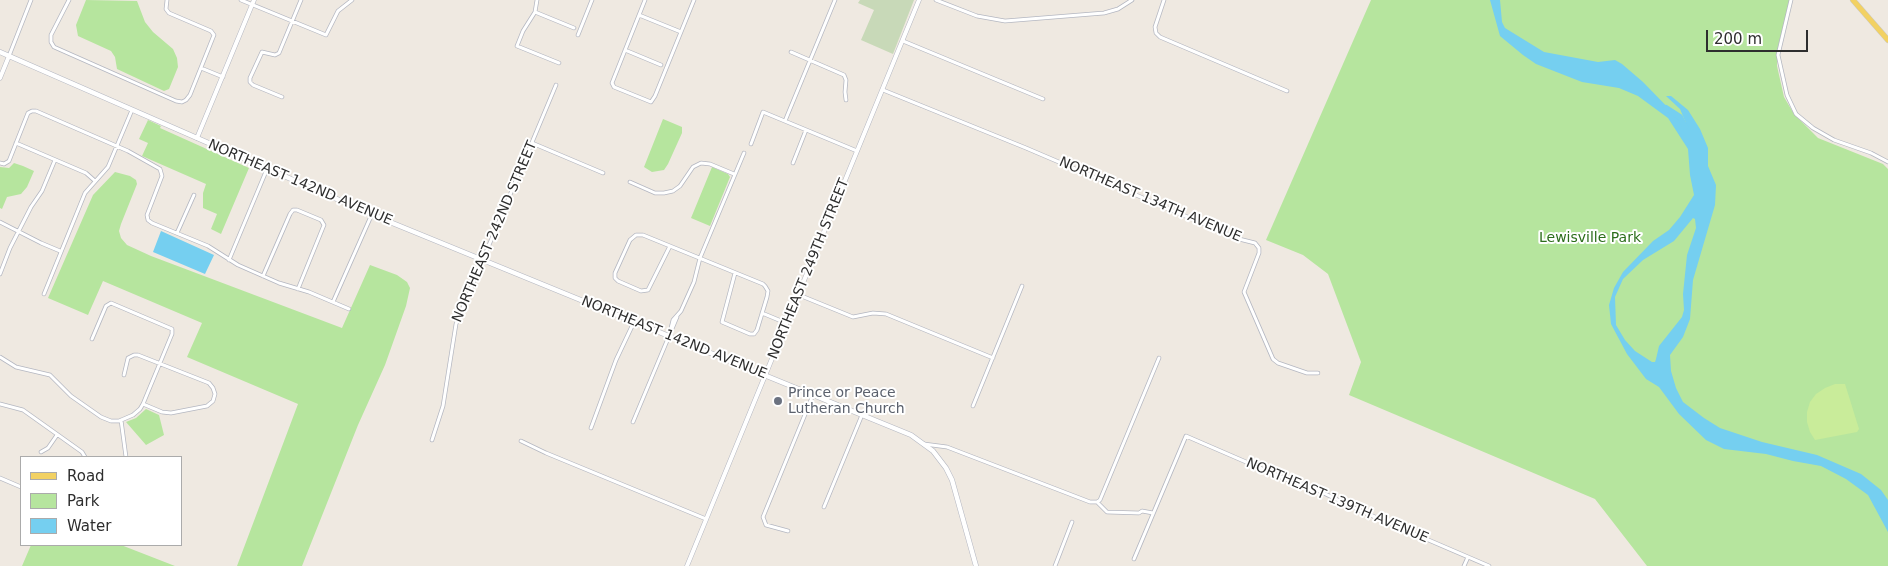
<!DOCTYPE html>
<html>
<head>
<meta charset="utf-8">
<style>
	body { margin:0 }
	#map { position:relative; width:1888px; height:566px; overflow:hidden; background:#efe9e1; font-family:"DejaVu Sans",sans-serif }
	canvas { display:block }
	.legend { position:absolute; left:20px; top:456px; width:162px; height:90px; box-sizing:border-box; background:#fff; border:1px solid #ababab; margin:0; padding:6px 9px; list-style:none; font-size:15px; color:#2e2e2e }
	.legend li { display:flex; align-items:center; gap:10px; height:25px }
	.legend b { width:25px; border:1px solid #ababab }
	.scale { position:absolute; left:1706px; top:30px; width:102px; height:22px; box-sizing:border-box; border:2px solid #2e2e2e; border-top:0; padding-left:6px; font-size:15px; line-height:18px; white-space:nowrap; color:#2e2e2e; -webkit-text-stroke:4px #fff; paint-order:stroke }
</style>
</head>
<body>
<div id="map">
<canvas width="1888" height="566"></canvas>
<ul class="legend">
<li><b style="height:6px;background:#f2d163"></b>Road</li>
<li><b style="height:14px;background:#b6e59e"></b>Park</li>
<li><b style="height:14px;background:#75cff0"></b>Water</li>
</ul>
<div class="scale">200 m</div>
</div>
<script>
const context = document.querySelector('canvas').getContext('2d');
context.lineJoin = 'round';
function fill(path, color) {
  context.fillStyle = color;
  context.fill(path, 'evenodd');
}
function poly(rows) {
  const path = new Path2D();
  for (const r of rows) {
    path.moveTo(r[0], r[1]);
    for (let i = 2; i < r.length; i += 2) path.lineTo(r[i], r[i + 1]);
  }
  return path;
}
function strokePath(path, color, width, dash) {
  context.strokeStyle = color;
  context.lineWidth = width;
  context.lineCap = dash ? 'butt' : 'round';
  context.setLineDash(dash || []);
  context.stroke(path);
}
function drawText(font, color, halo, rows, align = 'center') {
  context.font = font + ' "DejaVu Sans",sans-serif';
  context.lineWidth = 4;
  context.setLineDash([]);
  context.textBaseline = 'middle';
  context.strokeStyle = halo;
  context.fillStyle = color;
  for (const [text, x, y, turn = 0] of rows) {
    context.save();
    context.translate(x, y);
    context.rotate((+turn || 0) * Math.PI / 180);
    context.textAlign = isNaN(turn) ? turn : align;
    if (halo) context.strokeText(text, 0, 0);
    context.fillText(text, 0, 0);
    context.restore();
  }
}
const green = poly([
	[86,0,137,1,145,22,153,32,173,49,177,58,178,67,169,89,164,91,117,69,115,57,111,51,78,36,76,25],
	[1371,0,1790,0,1778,47,1777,66,1784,97,1794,114,1818,138,1883,164,1888,169,1888,566,1647,566,1595,499,1349,395,1361,362,1328,274,1303,255,1266,240],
	[663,119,682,127,682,133,668,164,664,170,652,172,644,167],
	[148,120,161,126,160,128,249,168,221,234,211,229,217,214,203,208,203,193,206,184,142,156,148,143,139,139],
	[14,163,23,166,34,171,27,187,21,194,7,197,2,209,0,208,0,167,9,168],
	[712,167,728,174,730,177,710,226,691,218],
	[115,172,130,176,136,180,137,184,121,224,119,231,121,238,127,245,151,256,342,328,370,265,397,275,407,282,410,288,406,306,385,365,358,425,302,566,237,566,298,404,187,357,202,323,103,281,88,315,48,298,93,195],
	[146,409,159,415,164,435,146,445,126,422,136,418],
	[31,545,121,545,175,566,22,566]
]);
const cemetery = poly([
	[860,0,914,0,893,54,861,40,874,10,858,3]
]);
const pitch = poly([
	[1835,384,1845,384,1859,429,1857,432,1815,440,1810,432,1807,422,1807,412,1810,402,1816,394,1825,388]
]);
const water = poly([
	[1490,0,1500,0,1502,22,1505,28,1544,52,1598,62,1615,60,1622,64,1643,82,1678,118,1686,123,1680,109,1666,96,1671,96,1688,110,1700,129,1708,148,1708,166,1716,185,1715,205,1693,280,1690,319,1683,337,1670,355,1671,371,1676,388,1683,402,1704,418,1720,428,1762,442,1817,455,1861,474,1881,490,1888,500,1888,532,1868,495,1846,479,1821,466,1793,461,1766,454,1724,449,1706,440,1679,414,1659,387,1646,379,1627,354,1611,324,1609,305,1614,288,1623,272,1653,241,1669,230,1680,217,1694,195,1690,175,1688,149,1668,118,1638,96,1619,88,1582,82,1536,64,1523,55,1500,36],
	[1693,218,1695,219,1696,228,1687,255,1683,294,1684,310,1682,317,1659,346,1656,359,1655,362,1652,362,1635,351,1625,340,1616,325,1615,297,1623,279,1643,260,1674,241],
	[161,231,214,255,205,274,153,252]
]);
const river = poly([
	[1666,108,1680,117,1685,127]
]);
const minor = poly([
	[69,0,51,35,51,42,54,47,176,101,182,102,186,100,190,95,214,35,211,31,169,13,166,9,167,0],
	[241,0,326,35,338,11,352,0],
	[537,0,535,12,523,31,517,46,559,63],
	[645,0,612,83,614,87,651,102,655,96,694,0],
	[936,0,977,16,1005,21,1104,13,1118,9,1132,0],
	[1164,0,1155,27,1156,33,1160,37,1287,91],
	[1791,0,1778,55,1787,95,1796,114,1813,128,1834,140,1871,153,1888,162],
	[535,12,574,28],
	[639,15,681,32],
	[578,35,592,0],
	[903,41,1043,99],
	[625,50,661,65],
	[791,52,844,75,846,80,845,92,846,100],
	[9,56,31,0],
	[201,68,223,77],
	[883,90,1026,148,1239,239,1255,243,1259,248,1259,253,1244,292,1273,359,1278,363,1307,373,1318,373],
	[282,97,253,85,250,82,250,78,262,52,275,55,279,53,301,0],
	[785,121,835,0],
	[16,143,86,173,95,181],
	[532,143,603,173],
	[751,144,763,112,857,151],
	[0,163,4,164,9,161,28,113,32,111,36,111,128,151,160,169,162,176,147,215,148,220,152,223,208,246,238,265,279,283,309,292,349,309],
	[793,163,806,130],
	[630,182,655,193,664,193,673,191,680,186,693,167,701,163,710,164,734,174],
	[0,222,41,243,60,251],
	[177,233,194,195],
	[670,246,648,290,641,291,618,281,615,278,615,273,630,240,636,235,643,235,763,284,765,286,768,291,767,297,757,330,754,334,750,334,722,322,735,273],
	[229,260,267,169],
	[0,274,10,248,31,207,42,191,55,160],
	[263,276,290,214,293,210,297,210,321,220,324,225,298,289],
	[44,294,85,193,108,167,132,110],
	[799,295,853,317,873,313,886,314,993,358],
	[333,302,372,214],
	[762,313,786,323],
	[669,336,673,320,681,311,694,282,700,258,744,153],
	[0,357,16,367,50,375,71,396,101,417,111,421,119,421,133,415,140,409,143,404,172,334,172,329,111,303,106,306,92,339],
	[124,375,128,358,134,355,138,355,209,383,213,388,215,394,213,401,207,406,171,413,162,412,143,404],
	[0,404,23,410,82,452,85,457],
	[973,406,1022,286],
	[121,420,126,457],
	[633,422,677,317],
	[591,428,616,360,634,322],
	[432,440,443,406,456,324,556,85],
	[521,441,546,453,706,519],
	[924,444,947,447,1090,502,1097,502],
	[41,452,48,448,57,435],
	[0,478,21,487],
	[1097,502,1100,500,1159,358],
	[1097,502,1107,512,1139,513,1142,511,1153,513],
	[824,507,862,415],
	[788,531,766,525,763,517,813,395],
	[1134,559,1186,436,1283,478,1313,488,1361,511,1489,566],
	[1055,566,1072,522],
	[1464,566,1468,557]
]);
const tertiary = poly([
	[0,78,9,56],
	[197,138,254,0],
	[687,566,919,0]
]);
const secondary = poly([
	[0,52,385,220,911,435,933,451,946,468,952,480,976,566]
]);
const primary = poly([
	[1853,0,1888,40]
]);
const markers = [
	[778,401,5,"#6b7280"]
];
const streetNames = [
	["NORTHEAST 142ND AVENUE",300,183,23],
	["NORTHEAST 134TH AVENUE",1150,200,23],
	["NORTHEAST 242ND STREET",495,232,-67],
	["NORTHEAST 249TH STREET",809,269,-68],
	["NORTHEAST 142ND AVENUE",674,338,22],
	["NORTHEAST 139TH AVENUE",1337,501,23]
];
const parkNames = [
	["Lewisville Park",1590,238]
];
const worshipNames = [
	["Prince or Peace",788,393],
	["Lutheran Church",788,409]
];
fill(green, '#b6e59e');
fill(cemetery, '#c8d9b8');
fill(pitch, '#c9ec9a');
fill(water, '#75cff0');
strokePath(river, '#75cff0', 6);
strokePath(minor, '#b4b7c1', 4.5);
strokePath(tertiary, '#b4b7c1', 5);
strokePath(secondary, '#b4b7c1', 5.5);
strokePath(primary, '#c9c9c9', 6);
strokePath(minor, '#fff', 3);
strokePath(tertiary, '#fff', 4);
strokePath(secondary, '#fff', 4.5);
strokePath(primary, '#f2d163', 5);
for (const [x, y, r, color] of markers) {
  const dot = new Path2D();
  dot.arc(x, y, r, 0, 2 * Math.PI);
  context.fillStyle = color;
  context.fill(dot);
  strokePath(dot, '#fff', 2);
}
drawText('14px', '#2e2e2e', '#fff', streetNames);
drawText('14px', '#2c6e1b', '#fff', parkNames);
drawText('14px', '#5b616d', '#fff', worshipNames, 'left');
</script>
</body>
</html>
